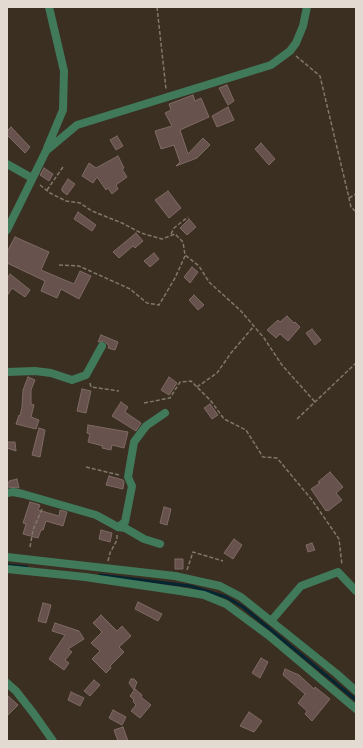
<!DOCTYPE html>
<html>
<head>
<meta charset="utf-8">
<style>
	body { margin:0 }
	#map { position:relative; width:363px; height:748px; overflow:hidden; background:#3b2f21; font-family:"Archivo Narrow",sans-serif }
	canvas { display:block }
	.frame { position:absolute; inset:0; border:8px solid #e3dbd2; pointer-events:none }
</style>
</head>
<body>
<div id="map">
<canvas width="363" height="748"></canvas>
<div class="frame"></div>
</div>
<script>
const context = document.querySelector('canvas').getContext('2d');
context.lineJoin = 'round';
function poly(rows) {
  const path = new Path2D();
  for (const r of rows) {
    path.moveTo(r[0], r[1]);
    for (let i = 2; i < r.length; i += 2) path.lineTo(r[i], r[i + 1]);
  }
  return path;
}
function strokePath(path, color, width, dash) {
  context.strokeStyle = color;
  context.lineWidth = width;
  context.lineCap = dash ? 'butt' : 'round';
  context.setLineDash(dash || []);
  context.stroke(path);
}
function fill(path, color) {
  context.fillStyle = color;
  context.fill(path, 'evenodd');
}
const stream = poly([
	[7,565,27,567],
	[100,575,190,586,226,597,243,607,356,700]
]);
const building = poly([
	[227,85,234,101,228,105,219,88,227,85],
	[193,95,195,101,201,98,209,117,180,130,188,154,203,138,210,145,197,158,176,166,180,162,174,145,161,149,155,131,172,126,165,113,171,110,169,104,193,95],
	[228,107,234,120,217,127,212,116,228,107],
	[11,127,30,147,25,153,7,135,7,131,11,127],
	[117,136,123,146,116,150,110,140,117,136],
	[261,143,275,159,269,165,255,149,261,143],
	[118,156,124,168,122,169,127,177,116,185,118,189,112,194,108,188,106,190,97,177,93,183,82,176,89,163,96,168,118,156],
	[44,168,53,174,49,181,40,175,44,168],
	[68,179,75,184,67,195,62,191,62,188,68,179],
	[168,191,181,208,169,218,155,200,168,191],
	[78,212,96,225,92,231,74,219,78,212],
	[189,219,196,227,187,235,180,228,189,219],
	[136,233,143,241,135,248,133,246,119,258,113,252,136,233],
	[15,237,49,252,41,270,74,284,80,271,91,276,79,299,61,289,57,298,41,291,45,281,7,263,7,252,15,237],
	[154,253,159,259,150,267,144,261,154,253],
	[192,267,198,272,190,283,184,277,192,267],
	[10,274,30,290,25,297,12,288,7,296,7,279,10,274],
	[194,295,204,305,198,310,189,300,194,295],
	[287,316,294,323,295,322,300,327,288,341,280,334,276,338,267,330,278,320,280,322,287,316],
	[312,329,321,340,315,345,306,333,312,329],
	[101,335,118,342,115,350,108,348,109,346,104,341,98,342,101,335],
	[28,377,35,380,31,390,31,404,34,405,31,417,39,420,36,429,16,424,19,415,20,416,22,407,23,390,28,377],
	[169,377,177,383,169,395,161,390,169,377],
	[82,389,91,391,86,413,77,411,82,389],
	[121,402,128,407,125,412,141,423,136,431,112,416,121,402],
	[210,404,218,415,212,419,204,408,210,404],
	[88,425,128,432,124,448,112,445,111,450,102,448,103,446,88,442,90,434,87,433,88,425],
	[39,428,45,430,40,457,32,455,39,428],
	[7,442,15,442,16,451,7,448,7,442],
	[330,472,343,487,336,493,342,500,328,511,327,510,326,511,311,489,320,483,318,482,330,472],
	[109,476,123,480,124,482,123,489,106,485,109,476],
	[17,479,19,488,7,487,7,483,9,483,9,481,17,479],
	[30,502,40,505,38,510,59,516,60,510,67,512,63,526,46,521,43,530,41,530,38,538,23,534,26,524,23,523,30,502],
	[164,507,171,509,167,525,160,523,164,507],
	[101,530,112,533,110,542,99,539,101,530],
	[234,539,242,545,233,559,224,553,234,539],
	[312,543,315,550,308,552,306,545,312,543],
	[175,559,183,559,183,569,175,569,175,559],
	[138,602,162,614,158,621,135,609,138,602],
	[43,603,51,605,46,623,38,621,43,603],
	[101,615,117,631,122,626,131,636,119,647,124,652,110,666,111,668,106,673,92,659,100,651,91,643,102,632,93,623,101,615],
	[55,623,79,631,84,639,68,649,72,652,65,660,69,663,64,670,49,659,65,635,52,631,55,623],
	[261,658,268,662,260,678,252,673,261,658],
	[285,669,299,675,314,689,315,687,330,699,312,721,305,714,307,711,298,703,305,694,283,675,285,669],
	[131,679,134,679,137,682,134,690,129,683,131,679],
	[94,680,100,685,90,696,84,691,94,680],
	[135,689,142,695,141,697,151,705,140,718,131,711,136,705,133,701,134,700,130,696,135,689],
	[71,692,84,698,80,706,68,700,71,692],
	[7,695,18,705,7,716,7,695],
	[113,710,126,717,122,725,109,718,113,710],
	[249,712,262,721,254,732,240,726,249,712],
	[123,727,128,741,118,741,114,730,123,727]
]);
const path = poly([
	[157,7,166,89],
	[296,56,320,76,349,198,351,207,356,212],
	[40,185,50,193,66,201,80,203,92,211,122,223,141,233,162,239,175,234,183,242,185,255,199,266,209,282,241,311,264,338,282,365,315,402],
	[47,190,63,167],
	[349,198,356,194],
	[171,234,174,228,188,217],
	[59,265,79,266,130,289,147,303,159,305,175,278,185,256],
	[90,383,91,387,119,391],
	[197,387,217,373,231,353,254,326],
	[144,403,170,398,180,382,191,381,211,401,224,419,246,430,263,457,277,458,312,500,339,539,342,565],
	[297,419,356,363],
	[86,467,119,475],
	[30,547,33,530,42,509],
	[108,561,110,553,117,540,117,535],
	[187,570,193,552,223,561]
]);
const street = poly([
	[47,148,63,110,64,71,49,7],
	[7,164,32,178],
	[7,230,46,151,77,125,271,65,290,51,296,43,303,26,307,7],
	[7,372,35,371,51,373,72,380,86,375,102,346],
	[7,493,13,492,23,494,96,515,118,527,125,528,144,539,160,544],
	[118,527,125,522,132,486,128,477,134,442,146,426,165,413],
	[7,557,175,576,220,586,241,597,337,674,356,691],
	[7,569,85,577,180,591,204,595,226,604,268,635,356,709],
	[271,621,301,586,338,572,356,591],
	[7,683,16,691,34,714,53,741]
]);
strokePath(stream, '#032632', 3);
fill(building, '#67524d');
strokePath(building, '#7f6a64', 1);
strokePath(path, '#81776b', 1.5, [4, 2]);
strokePath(street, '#417a5b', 8);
</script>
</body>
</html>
